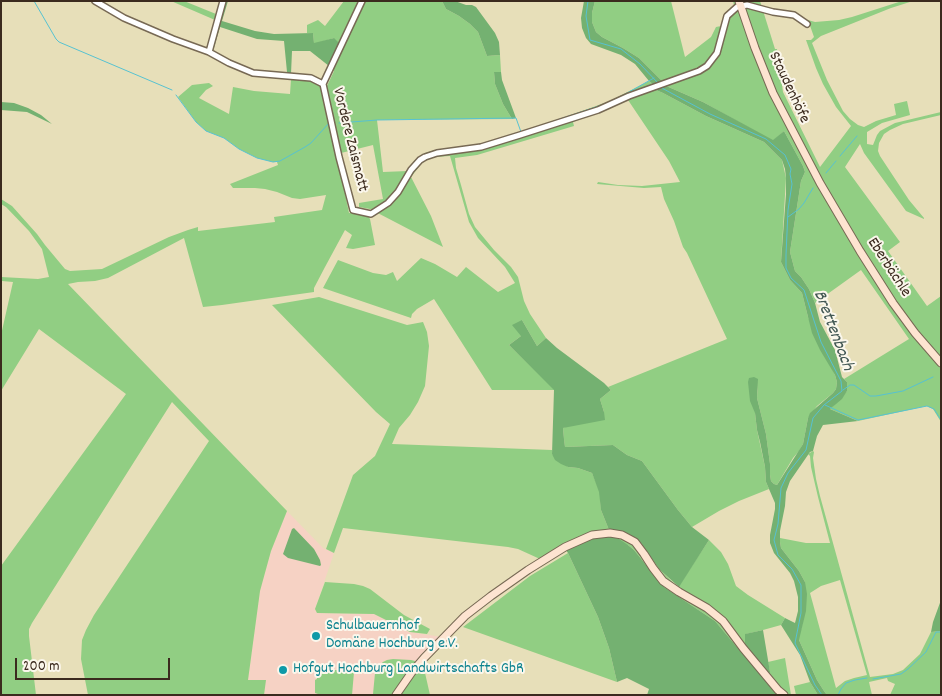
<!DOCTYPE html>
<html>
<head>
<meta charset="utf-8">
<style>
	body { margin:0 }
	#map { position:relative; width:942px; height:696px; overflow:hidden; background:#e7dfb9; font-family:Dekko,sans-serif }
	canvas { display:block }
	.frame { position:absolute; inset:0; border:2px solid #3b2a1e; pointer-events:none }
	.scale { position:absolute; left:15px; top:658px; width:155px; height:22px; box-sizing:border-box; border:2px solid #3b2a1e; border-top:0; padding-left:6px; font-size:15px; line-height:18px; white-space:nowrap; color:#3b2a1e; -webkit-text-stroke:4px #fbf7ec; paint-order:stroke }
</style>
</head>
<body>
<div id="map">
<canvas width="942" height="696"></canvas>
<div class="frame"></div>
<div class="scale">200 m</div>
</div>
<script>
const context = document.querySelector('canvas').getContext('2d');
context.lineJoin = 'round';
function fill(path, color) {
  context.fillStyle = color;
  context.fill(path, 'evenodd');
}
function poly(rows) {
  const path = new Path2D();
  for (const r of rows) {
    path.moveTo(r[0], r[1]);
    for (let i = 2; i < r.length; i += 2) path.lineTo(r[i], r[i + 1]);
  }
  return path;
}
function strokePath(path, color, width, dash) {
  context.strokeStyle = color;
  context.lineWidth = width;
  context.lineCap = dash ? 'butt' : 'round';
  context.setLineDash(dash || []);
  context.stroke(path);
}
function drawText(font, color, halo, rows, align = 'center') {
  context.font = font + ' Dekko,sans-serif';
  context.lineWidth = 4;
  context.setLineDash([]);
  context.textBaseline = 'middle';
  context.strokeStyle = halo;
  context.fillStyle = color;
  for (const [text, x, y, turn = 0] of rows) {
    context.save();
    context.translate(x, y);
    context.rotate((+turn || 0) * Math.PI / 180);
    context.textAlign = isNaN(turn) ? turn : align;
    if (halo) context.strokeText(text, 0, 0);
    context.fillText(text, 0, 0);
    context.restore();
  }
}
const built = poly([
	[287,511,323,548,334,553,315,609,317,613,374,614,410,632,442,637,394,695,352,695,354,672,317,669,315,692,321,695,264,695,265,681,248,681,260,591,271,551]
]);
const green = poly([
	[171,1,184,1,216,14,215,20],
	[344,1,442,1,446,9,459,16,470,24,478,32,487,56,500,55,501,72,494,72,495,84,503,104,512,119,377,120,383,172,408,171,415,160,425,153,435,150,474,147,518,134,610,101,649,81,654,85,656,90,663,93,706,116,764,142,782,160,786,178,781,262,790,280,802,293,808,317,835,375,837,382,836,389,833,393,817,406,808,418,803,444,799,451,793,458,777,485,774,484,771,481,770,475,770,464,766,434,757,398,758,380,755,413,757,430,765,467,766,482,769,489,739,501,719,511,692,527,678,510,642,461,627,455,613,445,565,447,564,439,563,428,604,412,600,399,611,390,608,387,727,339,687,253,683,247,674,221,664,199,661,187,644,188,597,184,598,182,618,185,642,186,680,182,669,161,628,100,573,122,574,126,477,155,455,158,456,168,461,185,469,214,475,227,494,250,511,267,518,277,524,301,530,314,546,338,537,346,522,320,521,336,509,345,555,390,492,390,434,299,417,309,412,314,411,318,323,288,338,260,373,273,386,275,393,272,397,281,421,258,435,264,457,277,466,267,498,292,515,283,505,267,478,238,469,222,450,156,434,157,428,159,421,164,411,177,431,216,443,247,370,209,359,207,359,203,383,199,373,145,337,154,349,213,360,213,368,216,370,219,375,245,353,249,346,248,352,235,345,230,325,267,314,288,314,292,222,305,203,307,184,238,108,278,95,281,78,282,68,284,287,511,271,551,260,591,248,680,266,680,264,695,88,695,81,659,82,640,86,630,94,615,209,441,172,402,32,623,29,629,29,636,36,695,1,695,1,566,126,394,39,329,1,391,1,335,13,282,2,281,1,285,1,277,38,279,49,277,42,249,29,231,6,207,1,204,1,199,12,206,37,234,45,245,65,269,70,271,102,269,169,237,188,230,198,227,198,231,275,222,274,217,322,210,326,195,300,199,292,198,277,192,265,189,255,188,233,188,230,184,278,165,277,162,273,162,257,158,239,149,224,138,206,131,196,122,178,97,192,85,209,83,213,86,206,90,199,98,229,114,233,87,254,91,290,94,291,79,310,80,327,86,334,71,329,66,334,38,314,44,313,33,307,33,307,25,318,20,325,26],
	[595,1,671,1,685,57,711,37,716,27,721,26,724,16,734,5,733,1,760,1,775,49,777,49,783,92,820,167,851,126,836,107,823,84,816,68,806,40,811,40,814,37,808,20,815,22,839,20,852,17,902,1,913,1,891,8,821,36,812,43,827,80,843,111,850,119,858,125,864,127,876,121,896,115,894,104,907,101,910,115,882,123,867,132,867,144,873,145,877,135,880,131,895,123,941,112,941,115,903,124,890,130,884,134,879,143,878,151,880,156,909,200,924,218,924,219,906,211,864,153,860,144,845,167,900,242,888,251,927,306,941,296,941,422,933,409,927,406,858,421,830,409,847,391,847,382,844,379,909,339,861,270,815,303,809,289,801,277,795,271,790,252,801,181,805,172,803,166,784,131,773,141,703,102,664,85,662,81,639,58,623,48,602,37,596,32,592,22,592,13],
	[319,297,407,325,423,322,427,332,429,346,425,386,418,402,410,415,399,428,392,444,552,450,552,454,568,467,578,468,592,473,600,492,601,510,609,530,619,531,636,538,641,543,659,569,678,587,709,540,721,552,728,564,736,586,748,595,785,618,781,625,763,630,746,634,770,672,768,662,785,658,791,695,779,695,759,673,715,621,664,587,634,550,628,545,580,541,528,571,466,618,446,639,448,640,423,664,430,695,373,694,375,673,378,666,383,662,387,660,393,659,411,660,415,661,416,663,446,633,540,559,518,549,508,547,343,528,334,553,326,549,353,475,375,456,390,424,376,412,272,305],
	[813,451,814,452,813,458,816,479,820,496,870,677,893,674,903,670,920,654,931,632,941,631,941,695,890,695,895,684,888,681,887,678,869,682,872,695,827,695,824,691,817,680,799,640,799,634,802,627,805,582,799,571,781,548,780,542,780,538,806,543,830,543,818,497,811,467,810,456,808,454],
	[840,580,867,675,854,678,845,681,836,688,810,593,821,586],
	[568,553,598,617,609,648,617,682,463,627,530,576],
	[325,582,354,584,363,586,370,589,404,615,430,629,427,634,410,632,374,614,317,613,315,609],
	[317,668,354,672,352,695,321,695,315,693,315,680,317,679],
	[810,682,818,695,796,695,794,686]
]);
const forest = poly([
	[220,1,228,1,222,21,255,31,274,34,313,33,314,43,334,38,340,44,329,66,310,51,292,51,291,74,287,72,284,41,257,39,220,27,213,51,207,47],
	[442,1,455,1,466,5,472,5,476,7,495,33,499,42,500,55,487,56,478,32,470,24,459,16,446,9],
	[584,1,595,1,592,13,592,22,596,32,602,37,623,48,639,58,662,81,654,85,649,81,635,64,621,55,591,44,586,38,582,28,581,18],
	[494,72,501,72,502,80,516,118,512,119,503,104,495,84],
	[664,85,703,102,773,140,784,131,803,166,805,172,801,181,790,252,795,271,801,277,809,289,815,303,820,322,835,350,842,377,847,382,847,391,842,399,830,409,858,421,823,425,817,436,813,451,810,452,790,481,786,492,785,506,780,531,780,542,781,548,799,571,805,582,807,594,806,611,799,640,817,680,824,691,827,695,818,695,810,682,800,655,781,625,785,618,795,623,798,611,798,597,794,581,790,573,774,553,770,543,770,535,775,509,775,503,766,482,765,467,760,442,757,430,755,413,750,401,748,382,749,378,754,377,758,379,757,398,766,434,770,464,770,475,771,481,774,484,777,485,803,444,808,418,810,413,833,393,836,389,837,382,835,375,820,350,812,333,802,293,790,280,781,262,786,194,786,178,785,169,782,160,764,142,706,116,663,93,656,90,656,88],
	[1,102,14,103,28,108,41,115,52,124,27,112,1,110],
	[522,320,537,346,546,338,557,348,604,383,611,390,600,399,604,412,605,420,563,428,564,439,565,447,613,445,627,455,642,461,678,510,692,527,709,540,679,587,659,569,641,543,636,538,619,531,609,530,601,510,599,492,592,473,578,468,568,467,561,464,555,460,552,454,554,390,509,345,521,336,512,325],
	[294,528,314,549,320,560,321,565,320,566,288,558,283,554,292,529],
	[592,537,611,537,619,539,628,545,634,550,664,587,715,621,759,673,779,695,647,695,649,689,627,678,617,682,609,648,598,617,568,553,565,549],
	[941,600,941,631,931,632,933,622],
	[763,630,770,672,768,675,745,645,745,634]
]);
const stream = poly([
	[34,1,56,39,59,42,172,90],
	[588,1,586,16,590,40,621,49,640,64,658,83],
	[660,87,710,114,766,139,785,155,791,169,790,174,792,184,788,210,786,255,786,268,791,278,804,290,821,342,841,381,842,391,824,405,813,418,806,450,788,473,781,488,778,524,774,540,778,555,792,569,801,585,801,613,795,643,815,685,822,695],
	[176,95,196,122,206,131,224,138,239,149,257,158,273,162,280,161,305,147,311,143,329,123],
	[339,123,377,120,516,118,521,132],
	[545,124,611,102,654,78],
	[840,156,857,136],
	[826,173,836,161],
	[788,217,799,209,804,203,813,188],
	[843,390,850,385,854,385,870,396,876,396,903,391,933,377],
	[825,405,858,420,927,406,934,409,941,420],
	[873,679,901,674,908,669,926,652,936,632,941,632],
	[838,695,841,689,846,683,855,680,867,678]
]);
const street = poly([
	[95,1,124,18,173,39,209,52,229,63,253,73,311,78,323,84],
	[209,52,223,1],
	[323,84,339,157,353,210,371,214,388,203,398,192,411,170,420,160,425,157,437,153,481,147,520,135,598,110,629,96,699,71,707,66,717,53,727,16,737,7,747,5,773,12,794,15,807,24],
	[323,84,362,1]
]);
const secondary = poly([
	[739,1,755,48,773,93,820,183,860,251,893,303,915,333,941,363],
	[396,695,412,672,424,658,465,616,491,596,528,570,565,547,592,535,610,533,622,535,635,542,644,554,653,568,663,581,679,592,707,608,723,621,743,648,778,690,784,695]
]);
const markers = [
	[316,636,5,"#0f9aa8"],
	[283,670,5,"#0f9aa8"]
];
const streetNames = [
	["Staudenhöfe",788,88,65],
	["Vordere Zaismatt",349,140,76],
	["Eberbächle",888,268,57]
];
const cultureNames = [
	["Schulbauernhof",326,627],
	["Domäne Hochburg e.V.",326,645],
	["Hofgut Hochburg Landwirtschafts GbR",293,670]
];
const waterNames = [
	["Brettenbach",832,331,69]
];
fill(built, '#f6d2c4');
fill(green, '#91ce83');
fill(forest, '#74b171');
strokePath(stream, '#57c2d1', 1);
strokePath(street, '#776954', 8);
strokePath(secondary, '#776954', 9);
strokePath(street, '#fff', 5);
strokePath(secondary, '#fde4d1', 7);
for (const [x, y, r, color] of markers) {
  const dot = new Path2D();
  dot.arc(x, y, r, 0, 2 * Math.PI);
  context.fillStyle = color;
  context.fill(dot);
  strokePath(dot, '#fbf7ec', 2);
}
drawText('16px', '#3b2a1e', '#fbf7ec', streetNames);
drawText('16px', '#0d838f', '#fbf7ec', cultureNames, 'left');
drawText('italic 18px', '#435854', '#fbf7ec', waterNames);
</script>
</body>
</html>
